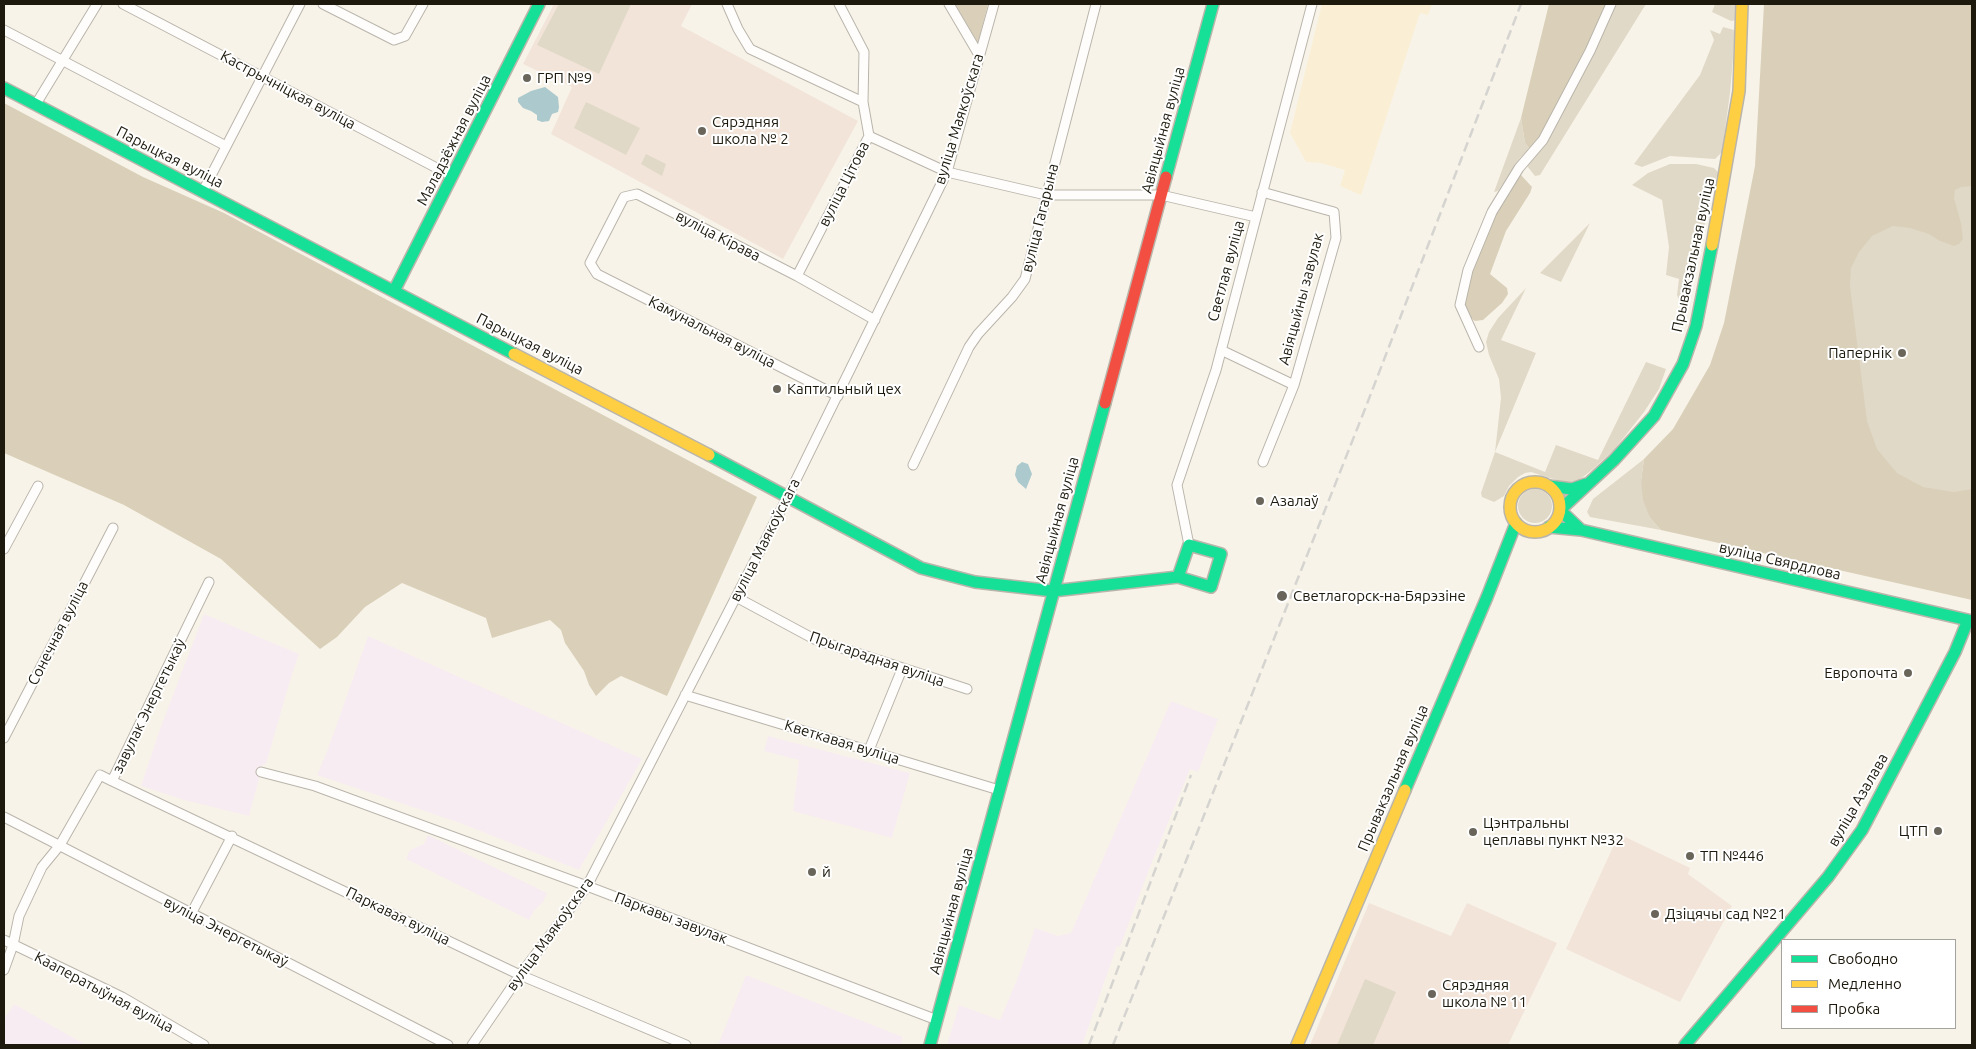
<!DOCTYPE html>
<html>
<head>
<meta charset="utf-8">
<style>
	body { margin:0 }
	#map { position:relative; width:1976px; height:1049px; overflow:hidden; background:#f8f3e8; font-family:Ubuntu,sans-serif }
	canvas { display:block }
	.frame { position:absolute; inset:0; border:5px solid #1d190d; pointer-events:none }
	.legend { position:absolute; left:1781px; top:939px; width:175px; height:90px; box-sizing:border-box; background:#fff; border:1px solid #a5a39e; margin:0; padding:6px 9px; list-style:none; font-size:15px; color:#1d190d }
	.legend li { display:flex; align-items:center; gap:10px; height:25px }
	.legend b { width:25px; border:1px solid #a5a39e }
</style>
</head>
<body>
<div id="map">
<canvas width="1976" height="1049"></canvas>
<div class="frame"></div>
<ul class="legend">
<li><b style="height:6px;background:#16e098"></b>Свободно</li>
<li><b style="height:6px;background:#ffcf43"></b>Медленно</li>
<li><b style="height:6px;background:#f24e42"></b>Пробка</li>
</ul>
</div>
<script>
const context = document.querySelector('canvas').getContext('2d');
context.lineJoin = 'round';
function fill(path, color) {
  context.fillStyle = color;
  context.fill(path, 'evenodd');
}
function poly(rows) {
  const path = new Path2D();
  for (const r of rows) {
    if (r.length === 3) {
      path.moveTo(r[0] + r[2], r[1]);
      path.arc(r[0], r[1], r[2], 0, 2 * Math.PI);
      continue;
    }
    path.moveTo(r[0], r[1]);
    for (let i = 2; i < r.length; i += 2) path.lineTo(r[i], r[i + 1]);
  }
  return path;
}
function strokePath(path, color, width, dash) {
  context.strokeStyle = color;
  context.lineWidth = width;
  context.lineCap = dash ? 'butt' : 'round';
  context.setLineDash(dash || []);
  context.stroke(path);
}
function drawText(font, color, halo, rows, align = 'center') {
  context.font = font + ' Ubuntu,sans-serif';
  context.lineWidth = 4;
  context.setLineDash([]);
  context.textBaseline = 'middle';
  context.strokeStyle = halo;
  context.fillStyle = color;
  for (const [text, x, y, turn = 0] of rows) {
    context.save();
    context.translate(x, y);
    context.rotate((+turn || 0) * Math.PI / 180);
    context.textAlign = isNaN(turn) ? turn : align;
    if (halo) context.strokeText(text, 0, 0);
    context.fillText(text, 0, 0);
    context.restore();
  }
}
const built = poly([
	[1322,4,1432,4,1428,15,1420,13,1361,195,1340,186,1345,170,1321,163,1306,162,1290,133]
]);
const industrial = poly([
	[204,614,299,654,292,674,266,764,263,764,249,816,184,800,141,786,160,729],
	[368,636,642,759,579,870,460,823,317,775,328,749],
	[1171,701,1218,719,1198,772,1190,769,1148,872,1120,947,1117,946,1082,1045,947,1045,959,1005,1000,1020,1018,977,1035,928,1058,936,1071,933],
	[768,736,910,773,892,838,793,811,799,760,764,751],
	[428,835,547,893,543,902,534,911,529,920,406,859,410,850,424,844],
	[746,975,903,1037,901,1045,718,1045],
	[14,1004,86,1045,4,1045,4,1019]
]);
const education = poly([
	[554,4,692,4,681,26,858,121,783,259,551,134,572,87,523,64],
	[1619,834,1690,868,1688,874,1732,906,1680,1002,1566,949],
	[1369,903,1451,936,1467,903,1557,943,1508,1045,1310,1045]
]);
const green = poly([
	[559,4,631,4,599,74,537,45],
	[1615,4,1646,4,1540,175,1535,176,1527,166],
	[1715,4,1737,4,1736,20,1731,21,1712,12],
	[1723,27,1734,30,1735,34,1730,93,1722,152,1715,159,1670,156,1642,167,1634,164,1700,75,1714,40,1710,30,1720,34],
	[586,102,640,128,626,155,574,128],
	[1521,118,1525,143,1530,149,1520,158,1498,191,1494,192],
	[646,154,666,164,662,176,641,164],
	[1670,164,1696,164,1714,168,1718,172,1683,310,1677,295,1679,279,1666,275,1669,247,1662,200,1632,185,1648,173],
	[1972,181,1972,504,1854,520,1812,203],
	[1590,223,1561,282,1540,273],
	[1526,288,1501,340,1536,353,1495,452,1545,472,1556,445,1598,460,1646,362,1666,369,1659,389,1644,412,1614,450,1592,470,1579,480,1566,483,1531,472,1525,473,1518,477,1509,486,1504,496,1494,502,1482,497,1481,493,1495,452,1501,398,1499,379,1489,355,1486,342,1489,332,1498,318],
	[1644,459,1641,481,1650,518,1661,530,1590,517,1587,512,1593,499],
	[1535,506,17],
	[1365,979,1396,992,1373,1045,1337,1045]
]);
const forest = poly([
	[955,4,988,4,978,43],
	[1549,4,1607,4,1584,54,1538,140,1530,149,1525,143,1521,118],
	[1764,4,1972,4,1972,186,1961,187,1955,190,1954,198,1961,223,1963,239,1959,244,1954,246,1940,241,1929,234,1910,228,1893,226,1872,236,1859,252,1851,268,1850,286,1867,421,1877,449,1897,473,1923,487,1954,492,1972,489,1972,600,1661,530,1650,518,1643,500,1641,481,1644,459,1673,429,1710,365,1724,323,1755,166],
	[4,103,143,177,224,213,757,497,667,696,621,676,609,683,596,696,589,685,584,671,565,643,561,630,550,620,492,638,486,618,402,583,365,607,337,637,320,649,221,559,124,505,4,453],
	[1521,175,1532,187,1530,193,1506,231,1490,274,1507,288,1508,294,1502,303,1483,320,1475,321,1466,314,1465,303,1469,275,1493,214,1516,177]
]);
const water = poly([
	[545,87,558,97,559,107,558,112,552,114,549,121,542,122,537,120,537,115,531,111,523,108,518,102,518,98,531,91],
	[1022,462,1028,464,1032,474,1026,489,1018,482,1015,475,1017,466]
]);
const street = poly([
	[123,4,452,176],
	[323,4,394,40,405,36,423,4],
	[727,4,738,29,750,49,863,102],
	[949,4,979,55],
	[4,30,226,146],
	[36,104,97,4],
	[869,136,947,172,1046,195,1161,195,1256,217],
	[203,191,300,4],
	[1262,192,1334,212,1336,238,1294,385,1263,462],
	[797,276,869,136,863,102,864,52,839,4],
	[1479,347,1460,305,1468,270,1492,212,1519,168,1543,140,1590,51,1611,4],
	[1221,350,1294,385],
	[838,396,597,274,590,263,624,197,637,194,797,276,875,320],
	[913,465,969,347,978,334,1012,297,1025,279,1096,4],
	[1189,545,1177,485,1216,370,1312,4],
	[4,549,38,486],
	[736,597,814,639,967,689],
	[685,695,999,790],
	[4,738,113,528],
	[869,750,902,669],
	[261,772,315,786,587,886,937,1020],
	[112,781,520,975,686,1045],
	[4,817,448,1045],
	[191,914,232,836],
	[4,940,122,997,204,1045],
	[4,970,13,945,19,916,42,867,60,845,100,775,112,781,209,582],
	[472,1045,520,975,587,886,788,496,947,172,994,4]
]);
const fast = poly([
	[4,88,514,354],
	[1166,177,1213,4],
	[394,291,539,4],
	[709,455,921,568,975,582,1053,591,1178,577,1211,587,1221,554,1189,545,1178,577],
	[1549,486,1572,489,1586,484],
	[1549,527,1581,530,1972,621],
	[1581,530,1560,510,1614,460,1654,416,1683,364,1696,326,1712,245],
	[1405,790,1487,597,1516,523],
	[930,1045,1105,403],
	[1685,1045,1828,877,1862,830,1955,652,1968,620]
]);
const slow = poly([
	[1712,245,1739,91,1742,4],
	[514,354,709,455],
	[1535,507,25],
	[1297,1045,1405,790]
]);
const jam = poly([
	[1105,403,1166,177]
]);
const rail = poly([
	[1089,1045,1191,775],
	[1113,1045,1365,409,1521,4]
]);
const markers = [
	[527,78,5,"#6a655a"],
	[702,131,5,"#6a655a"],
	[1902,353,5,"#6a655a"],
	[777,389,5,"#6a655a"],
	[1260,501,5,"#6a655a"],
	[1282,596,6,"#6a655a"],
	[1908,673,5,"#6a655a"],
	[1938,831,5,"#6a655a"],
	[1473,832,5,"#6a655a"],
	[1690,856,5,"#6a655a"],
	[812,872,5,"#6a655a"],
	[1655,914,5,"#6a655a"],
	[1432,994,5,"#6a655a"]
];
const poiNames = [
	["ГРП №9",537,78],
	["Сярэдняя",712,122],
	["школа № 2",712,139],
	["Папернік",1892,353,"right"],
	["Каптильный цех",787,389],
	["Азалаў",1270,501],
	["Светлагорск-на-Бярэзіне",1293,596],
	["Европочта",1898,673,"right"],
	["Цэнтральны",1483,823],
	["цеплавы пункт №32",1483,840],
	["ЦТП",1928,831,"right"],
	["ТП №446",1700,856],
	["й",822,872],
	["Дзіцячы сад №21",1665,914],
	["Сярэдняя",1442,985],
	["школа № 11",1442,1002]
];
const streetNames = [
	["Кастрычніцкая вуліца",288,90,28],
	["вуліца Маякоўскага",959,119,-73],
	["Авіяцыйная вуліца",1163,130,-75],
	["Маладзёжная вуліца",454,140,-63],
	["Парыцкая вуліца",170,157,27],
	["вуліца Цітова",844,184,-63],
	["вуліца Гагарына",1040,218,-76],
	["вуліца Кірава",718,236,27],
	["Прывакзальная вуліца",1693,255,-78],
	["Светлая вуліца",1226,271,-75],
	["Авіяцыйны завулак",1301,299,-75],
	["Камунальная вуліца",712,332,27],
	["Парыцкая вуліца",530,344,27],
	["Авіяцыйная вуліца",1057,520,-75],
	["вуліца Маякоўскага",765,540,-63],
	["вуліца Свярдлова",1780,561,13],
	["Сонечная вуліца",58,633,-63],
	["Прыгарадная вуліца",877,659,19],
	["завулак Энергетыкаў",149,706,-64],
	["Кветкавая вуліца",842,742,17],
	["Прывакзальная вуліца",1393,778,-67],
	["вуліца Азалава",1858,800,-60],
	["Авіяцыйная вуліца",951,911,-75],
	["Паркавая вуліца",398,916,26],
	["Паркавы завулак",671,918,21],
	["вуліца Энергетыкаў",226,932,27],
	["вуліца Маякоўскага",550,934,-54],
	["Кааператыўная вуліца",104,992,28]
];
fill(built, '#faefd4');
fill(industrial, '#f7ecf1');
fill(education, '#f2e4d9');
fill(green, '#e1d9c7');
fill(forest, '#dad0b9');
fill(water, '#acc9cd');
strokePath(street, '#bab5ab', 11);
strokePath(fast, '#bab5ab', 14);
strokePath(slow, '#bab5ab', 14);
strokePath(jam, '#bab5ab', 14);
strokePath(street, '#fefdfc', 9);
strokePath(fast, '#16e098', 11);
strokePath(slow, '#ffcf43', 11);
strokePath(jam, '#f24e42', 11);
strokePath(rail, '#d5d4d0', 2.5, [10, 5]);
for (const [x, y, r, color] of markers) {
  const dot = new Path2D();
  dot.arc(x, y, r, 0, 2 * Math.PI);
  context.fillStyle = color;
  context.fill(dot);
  strokePath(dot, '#fff', 2);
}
drawText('15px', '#1d190d', '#fff', poiNames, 'left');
drawText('15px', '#1d190d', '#fff', streetNames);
</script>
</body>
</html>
